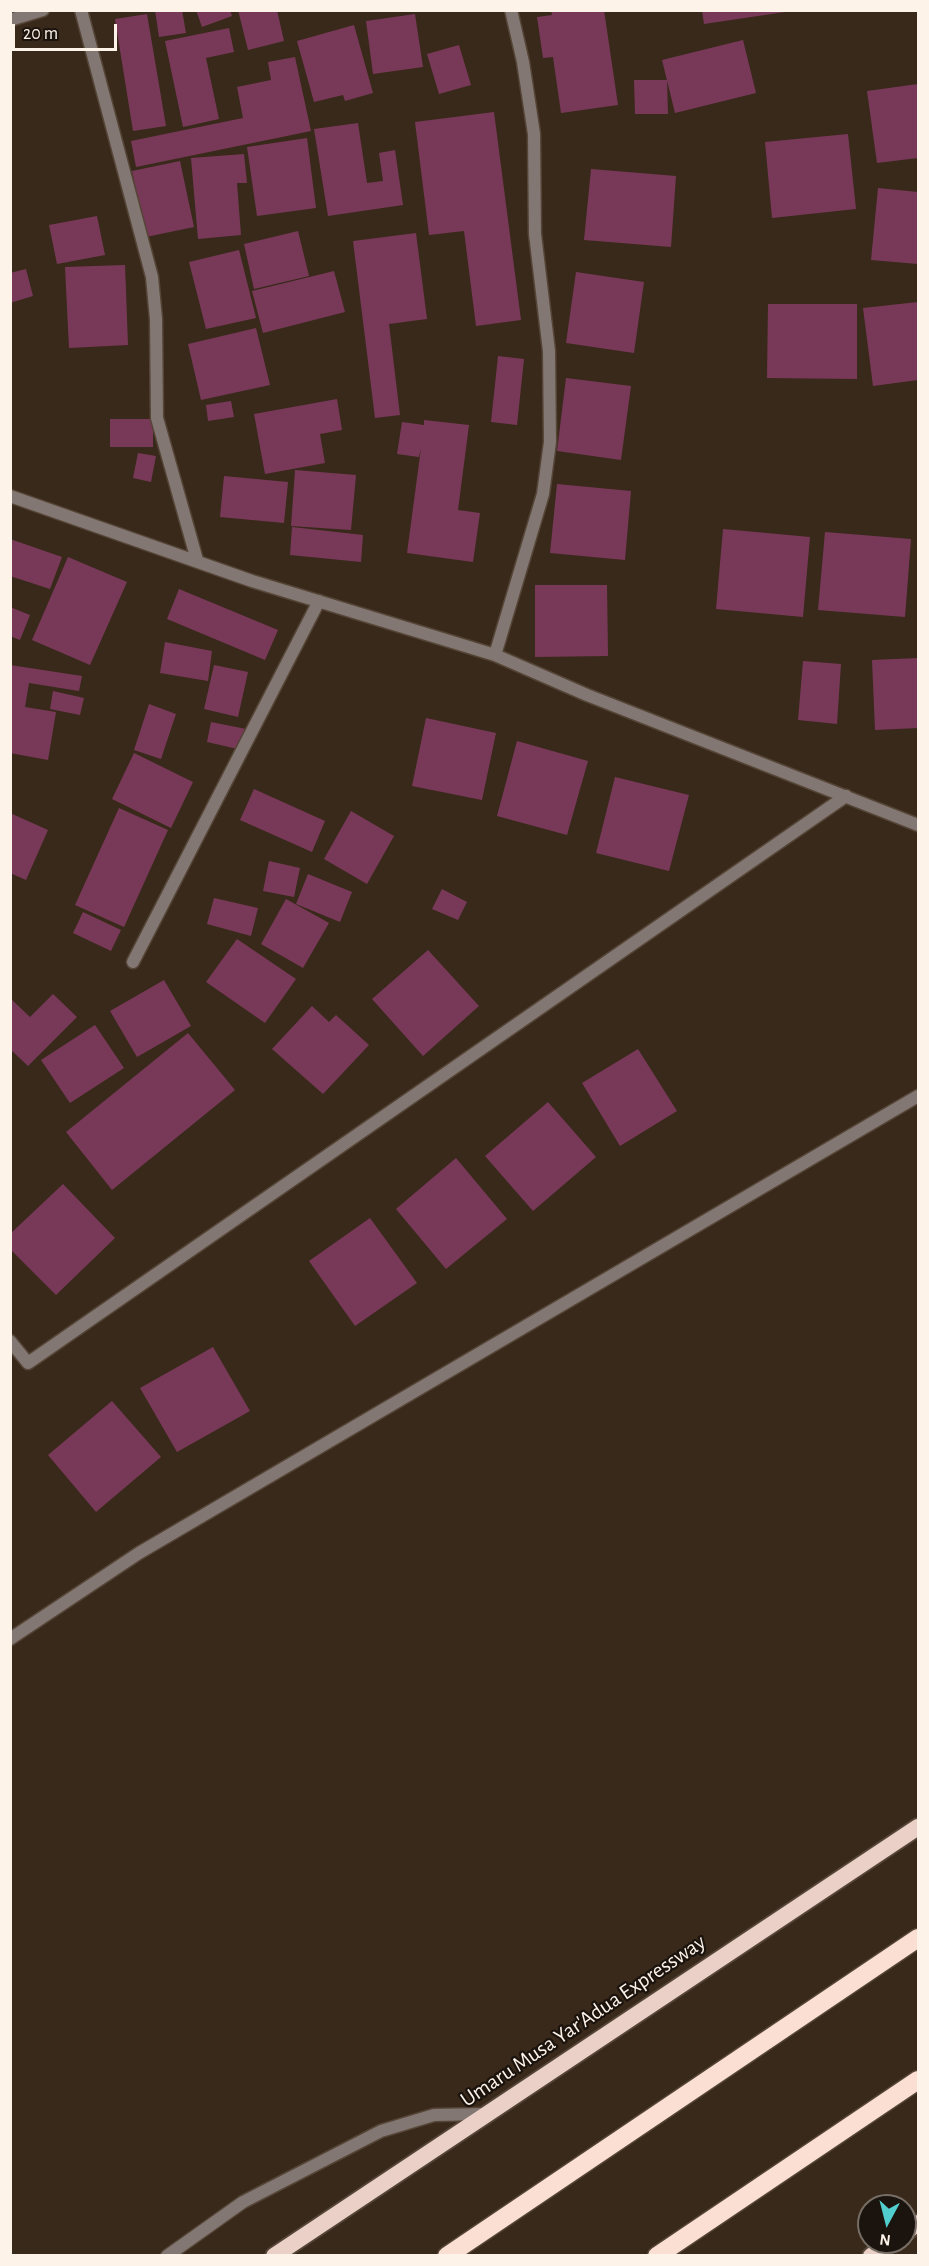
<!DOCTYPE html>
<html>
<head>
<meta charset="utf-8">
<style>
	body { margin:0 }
	#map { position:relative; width:929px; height:2266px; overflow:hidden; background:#39291a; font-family:"Alegreya Sans",sans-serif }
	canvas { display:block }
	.frame { position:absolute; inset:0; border:12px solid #fef3e9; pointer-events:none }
	.north { position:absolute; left:857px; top:2194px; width:60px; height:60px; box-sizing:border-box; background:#1b130d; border:2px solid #766d65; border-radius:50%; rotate:187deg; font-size:16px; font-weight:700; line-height:24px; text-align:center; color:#fef3e9 }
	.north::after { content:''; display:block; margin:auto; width:21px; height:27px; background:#52cdcd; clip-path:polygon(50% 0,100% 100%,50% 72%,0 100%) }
	.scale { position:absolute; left:12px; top:24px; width:105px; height:27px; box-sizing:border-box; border:3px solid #fef3e9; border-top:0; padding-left:8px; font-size:18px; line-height:21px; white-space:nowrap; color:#fef3e9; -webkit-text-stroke:4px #1b130d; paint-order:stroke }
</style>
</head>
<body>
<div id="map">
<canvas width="929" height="2266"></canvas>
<div class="frame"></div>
<div class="north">N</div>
<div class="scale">20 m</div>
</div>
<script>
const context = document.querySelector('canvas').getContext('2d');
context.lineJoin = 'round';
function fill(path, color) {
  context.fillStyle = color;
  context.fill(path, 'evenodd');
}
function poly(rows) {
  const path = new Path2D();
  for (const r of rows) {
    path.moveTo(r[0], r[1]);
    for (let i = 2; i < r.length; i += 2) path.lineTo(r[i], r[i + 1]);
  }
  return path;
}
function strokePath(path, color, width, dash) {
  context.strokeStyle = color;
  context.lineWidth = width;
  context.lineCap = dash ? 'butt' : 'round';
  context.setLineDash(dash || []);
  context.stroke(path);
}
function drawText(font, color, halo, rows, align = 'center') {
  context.font = font + ' "Alegreya Sans",sans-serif';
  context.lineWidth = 4.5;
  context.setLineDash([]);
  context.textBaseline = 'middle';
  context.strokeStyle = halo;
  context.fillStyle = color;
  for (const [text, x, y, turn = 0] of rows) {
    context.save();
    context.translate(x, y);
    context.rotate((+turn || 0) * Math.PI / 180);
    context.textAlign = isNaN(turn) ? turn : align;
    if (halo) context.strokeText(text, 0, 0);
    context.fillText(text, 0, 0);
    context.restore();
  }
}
const building = poly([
	[155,10,182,10,186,33,159,37],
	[196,10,230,10,232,16,202,27],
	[238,10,277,10,284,41,248,50],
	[551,10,604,10,618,105,561,113,553,57,543,58,537,17,552,15],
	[702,10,785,10,785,12,704,24],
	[147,14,166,126,133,131,115,19],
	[415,14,423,67,373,74,366,21],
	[354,25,373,93,345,101,343,95,314,102,297,41],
	[229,28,234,52,206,58,219,119,183,127,165,41],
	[743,40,756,93,675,113,662,60],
	[459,45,471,85,439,94,427,54],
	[295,57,311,131,136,167,131,141,243,118,237,87,271,80,268,62],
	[634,80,667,80,668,114,635,114],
	[918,84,918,158,877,163,867,91],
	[494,112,521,320,476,326,464,231,429,235,415,122],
	[358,123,367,183,383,181,379,153,395,150,403,205,328,216,314,129],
	[848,134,856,209,772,218,765,142],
	[307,138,316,208,257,216,247,147],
	[244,154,247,183,237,183,241,235,198,239,191,158],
	[180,161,194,227,146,237,132,171],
	[591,169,676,176,671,247,584,240],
	[878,188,918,192,918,264,871,260],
	[97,216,105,255,57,264,49,225],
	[298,231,309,276,254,289,244,244],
	[416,233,427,319,389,324,400,415,375,418,353,241],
	[239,250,256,318,206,329,189,262],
	[125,265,128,345,69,348,65,267],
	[26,269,33,296,10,303,10,273],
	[334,271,345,312,263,333,252,291],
	[576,272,644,282,634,353,566,343],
	[918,302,918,380,873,386,863,308],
	[768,304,857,304,857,379,767,378],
	[256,328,270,385,201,400,188,344],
	[498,356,524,359,517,425,491,422],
	[566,378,631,386,621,460,557,451],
	[337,399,342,430,320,434,325,463,265,474,254,414],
	[231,401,234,417,208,421,206,405],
	[110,419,153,419,153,447,110,447],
	[424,420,469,425,458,510,480,513,473,562,407,553,421,448,419,457,397,454,402,422,424,425],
	[138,453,156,456,151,482,133,478],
	[295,470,356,475,351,530,291,526],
	[224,476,288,482,284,523,220,517],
	[557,484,631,491,625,560,550,553],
	[292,527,363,535,361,562,290,555],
	[723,529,810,537,803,617,716,609],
	[825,532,911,539,905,617,818,610],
	[10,539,62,557,50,589,10,576],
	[68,557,127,582,90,665,32,640],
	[535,585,607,585,608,656,535,657],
	[179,589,278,630,265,660,167,619],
	[10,607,30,615,20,640,10,636],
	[165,642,212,651,208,681,160,673],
	[918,658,918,728,875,730,872,660],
	[803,661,841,664,837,724,798,720],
	[10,665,82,676,79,691,29,683,25,707,56,712,48,760,10,753],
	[214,665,248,672,238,717,204,709],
	[53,691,84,698,80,715,50,709],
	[149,704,176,714,161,759,134,750],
	[426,718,496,733,482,800,412,786],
	[211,722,246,729,242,750,207,742],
	[517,741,588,761,567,835,497,816],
	[134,753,193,782,171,828,112,799],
	[615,777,689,795,669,871,596,853],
	[254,789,325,821,312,852,240,820],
	[119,808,168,830,124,927,75,905],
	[351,811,394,836,367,884,324,859],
	[10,813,48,830,26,880,10,873],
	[269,861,300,868,294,897,263,891],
	[308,874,352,892,340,922,296,904],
	[442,889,467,902,458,920,432,909],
	[214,898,258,908,251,936,207,924],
	[286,899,329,923,303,968,261,944],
	[83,912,121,930,111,951,73,933],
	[237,939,296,979,265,1023,206,982],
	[428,950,479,1006,423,1056,372,999],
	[164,980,191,1026,137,1057,110,1011],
	[53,994,77,1017,28,1066,10,1049,10,998,30,1017],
	[312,1006,329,1022,336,1015,369,1045,323,1094,272,1049],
	[95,1025,124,1068,70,1103,41,1060],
	[188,1033,235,1090,112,1190,66,1132],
	[638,1049,677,1111,620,1146,582,1083],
	[548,1102,596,1157,533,1211,485,1156],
	[456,1158,507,1219,446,1269,396,1209],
	[63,1184,115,1238,56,1295,10,1249,10,1234],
	[370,1218,417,1283,355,1326,309,1261],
	[213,1347,250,1411,177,1452,140,1388],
	[112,1401,161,1457,96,1512,48,1455]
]);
const service = poly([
	[167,2256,243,2202,381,2131,434,2115,485,2114]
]);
const minor = poly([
	[81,10,152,277,156,319,157,418,197,560],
	[10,20,43,10],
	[10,496,252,581,495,655,587,695,918,825],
	[495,655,543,494,550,442,549,351,535,234,534,134,523,62,511,10],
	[133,962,319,601],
	[10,1341,28,1363,846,796],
	[10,1639,139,1553,918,1096]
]);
const trunk = poly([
	[905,2233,918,2223],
	[274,2256,918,1827],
	[871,2256,891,2242]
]);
const motorway = poly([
	[447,2256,918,1938],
	[657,2256,918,2080]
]);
const streetNames = [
	["Umaru Musa Yar'Adua Expressway",583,2021,-34]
];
fill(building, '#783959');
strokePath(service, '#554537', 15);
strokePath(minor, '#554537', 15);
strokePath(trunk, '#554537', 20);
strokePath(motorway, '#554537', 21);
strokePath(service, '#827772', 12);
strokePath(minor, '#827772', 12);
strokePath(trunk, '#ead0c6', 16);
strokePath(motorway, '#fbdfd3', 18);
drawText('22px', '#fef3e9', '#1b130d', streetNames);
</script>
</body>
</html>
